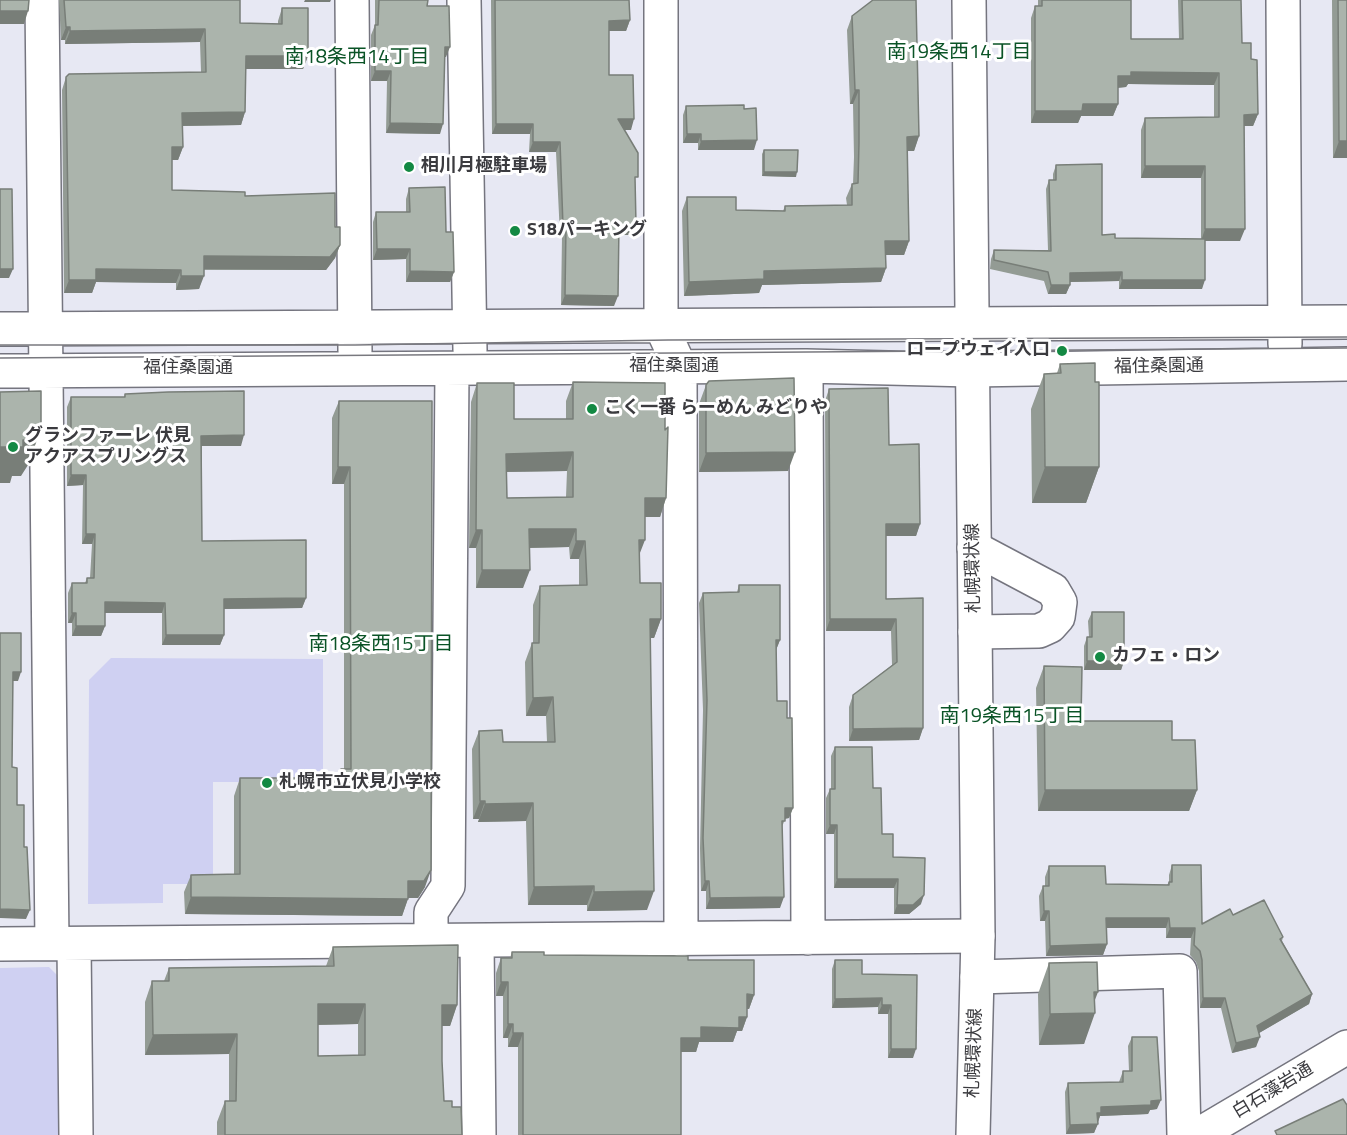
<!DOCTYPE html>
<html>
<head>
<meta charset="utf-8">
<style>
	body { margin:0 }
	canvas { display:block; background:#e7e8f3 }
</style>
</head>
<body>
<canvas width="1347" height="1135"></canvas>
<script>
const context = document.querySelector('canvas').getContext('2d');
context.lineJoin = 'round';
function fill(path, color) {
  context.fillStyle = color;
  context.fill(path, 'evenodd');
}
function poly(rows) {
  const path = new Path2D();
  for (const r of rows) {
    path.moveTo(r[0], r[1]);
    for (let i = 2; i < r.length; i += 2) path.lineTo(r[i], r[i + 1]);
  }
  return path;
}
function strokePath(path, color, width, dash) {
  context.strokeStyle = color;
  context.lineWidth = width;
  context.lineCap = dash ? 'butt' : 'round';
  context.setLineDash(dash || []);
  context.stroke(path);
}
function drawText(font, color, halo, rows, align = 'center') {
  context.font = font + ' "Titillium Web","Noto Sans JP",sans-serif';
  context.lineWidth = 6;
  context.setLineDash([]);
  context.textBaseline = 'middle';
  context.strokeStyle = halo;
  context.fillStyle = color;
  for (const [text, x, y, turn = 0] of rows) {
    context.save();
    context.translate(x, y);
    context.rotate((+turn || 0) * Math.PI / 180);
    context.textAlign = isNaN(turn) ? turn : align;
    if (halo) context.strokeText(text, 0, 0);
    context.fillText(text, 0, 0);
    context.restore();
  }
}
const green = poly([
	[111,658,323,659,323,782,213,782,213,884,163,884,163,903,88,904,89,680],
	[49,967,58,976,59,1135,0,1135,0,968]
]);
const minor = poly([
	[42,0,52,943],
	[352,0,355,351],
	[464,0,470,350],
	[661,0,661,326,680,367,681,940],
	[1283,0,1285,344],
	[0,329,1347,322],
	[806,366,808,938],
	[0,371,806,366,971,370,1347,364],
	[974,548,1053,590,1060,602,1058,617,1050,626,1039,631,975,632],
	[477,941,479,1135],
	[431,942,431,912,448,886,452,369],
	[0,944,978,936],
	[74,944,76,1135],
	[977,977,1180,971,1184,1135]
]);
const major = poly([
	[969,0,978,936,973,1135],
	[1198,1135,1347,1047]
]);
const tram = poly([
	[0,345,355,345,668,340,1347,337],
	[0,358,1347,348]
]);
const wall = poly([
	[59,0,240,0,240,23,278,24,278,21,282,8,308,56,303,69,246,69,245,112,241,125,182,126,183,147,178,160,172,160,172,190,245,196,335,227,340,245,335,258,326,270,204,270,199,289,176,290,176,283,96,282,92,293,64,293,62,90,66,77,201,72,200,42,65,44,65,40,61,40],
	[375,0,428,0,427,6,446,57,445,57,440,134,386,133,387,81,371,81,371,35,375,25],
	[491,0,629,0,630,20,626,31,609,31,609,75,631,130,624,130,635,185,636,224,633,235,619,235,614,306,561,305,562,236,560,236,556,152,529,152,530,134,492,134],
	[1038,0,1131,0,1131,39,1179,39,1178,0,1241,0,1242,43,1251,59,1258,114,1253,126,1244,126,1240,241,1205,241,1202,289,1119,289,1119,281,1070,282,1070,285,1066,294,1048,294,1044,281,990,269,991,259,994,250,1048,250,1046,189,1049,180,1053,180,1053,174,1056,165,1102,235,1115,238,1201,239,1201,178,1141,178,1141,130,1145,118,1214,117,1214,85,1128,84,1126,87,1118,88,1118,104,1113,116,1081,116,1078,123,1031,123,1031,18,1035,6,1038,6],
	[1332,0,1347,0,1347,158,1333,158],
	[852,16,919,136,914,151,907,151,909,241,904,255,886,255,886,268,881,282,762,285,759,293,684,296,682,211,687,197,736,210,783,211,785,206,847,205,846,198,852,184,853,184,854,157,853,104,850,104,847,30],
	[686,106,744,109,754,150,698,150,698,143,683,143,683,115],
	[764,150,796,177,762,176,762,154],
	[409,188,446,232,454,272,450,282,406,282,406,259,373,260,373,222,376,212,406,212,406,199],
	[1060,364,1099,467,1086,503,1032,503,1031,409,1044,374,1057,373],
	[573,382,665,430,666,498,660,517,645,517,639,555,640,583,661,619,654,638,650,638,647,910,587,911,587,905,528,905,526,821,478,822,479,819,473,819,472,749,479,731,503,742,547,742,546,716,526,716,525,662,532,643,533,643,533,605,540,586,579,586,579,559,570,559,569,547,529,548,523,588,476,588,476,548,469,548,471,402,477,383,514,419,566,419,566,401],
	[567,471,566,497,507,498,506,472],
	[706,385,788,471,699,472,699,404],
	[829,389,889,445,920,524,916,536,886,536,886,599,923,598,923,728,919,740,849,741,849,707,853,695,892,665,891,631,826,631,825,401],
	[125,394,241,446,202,446,202,541,306,598,302,608,224,609,224,635,220,645,162,645,162,613,105,613,105,626,101,636,72,636,72,623,68,623,68,593,72,583,85,583,87,578,90,578,92,544,82,544,83,485,67,486,67,407,71,397,124,397],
	[339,401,425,887,418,898,408,898,402,916,185,914,184,892,191,875,234,874,234,796,240,778,338,778,341,769,344,769,344,484,332,484,332,418],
	[739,585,780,640,776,650,777,701,787,718,793,808,789,818,785,819,782,827,780,908,706,909,706,891,701,891,700,848,703,710,699,603,703,593,737,592],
	[1092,612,1124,661,1121,670,1084,670,1084,646,1087,637,1089,637,1088,621],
	[1044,666,1081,721,1172,740,1197,790,1189,811,1038,811,1036,688],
	[835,747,873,788,882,834,893,857,921,904,909,914,894,914,894,888,834,888,834,834,826,834,826,798,830,789,831,789,831,756],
	[1172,865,1202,924,1233,915,1283,937,1282,941,1312,994,1309,1004,1259,1033,1256,1047,1232,1053,1221,1008,1200,1008,1199,971,1196,962,1190,955,1191,938,1166,938,1166,928,1107,928,1107,944,1103,955,1046,956,1045,921,1040,921,1039,896,1043,886,1045,886,1045,877,1049,866,1106,884,1167,885,1169,882,1169,875],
	[333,947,457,1005,450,1026,442,1026,442,1061,444,1101,452,1107,462,1135,217,1135,217,1122,225,1101,229,1101,229,1054,145,1055,145,1002,152,981,164,981,169,968,326,966],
	[358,1024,358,1055,318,1056,318,1025],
	[512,952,544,955,688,960,754,995,749,1009,747,1009,747,1017,742,1031,737,1031,733,1042,699,1042,696,1052,681,1052,681,1135,518,1135,518,1047,508,1047,508,1038,503,1038,503,996,496,996,496,973,501,958,510,958],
	[835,960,862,974,917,975,913,1058,888,1058,888,1014,878,1014,878,1007,832,1008,832,969],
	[1049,963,1095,1002,1084,1044,1039,1045,1038,994],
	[1132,1037,1157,1109,1150,1110,1148,1114,1100,1116,1094,1133,1066,1134,1065,1092,1068,1083,1119,1082,1123,1071,1129,1071,1128,1046]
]);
const shadedWall = poly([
	[305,0,331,0,330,2,304,2],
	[0,11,28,11,24,24,0,24],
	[630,20,626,31,606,31,609,21],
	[66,27,70,27,65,40,61,40],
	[205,29,200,42,65,44,70,31],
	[445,47,450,47,446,57,441,57],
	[246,56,308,56,303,69,241,69],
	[375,71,391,71,387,81,371,81],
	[1131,72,1219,73,1214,85,1128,84,1126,87,1113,88,1118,76],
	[855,90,859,90,853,104,850,104],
	[1083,104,1118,104,1113,116,1081,116,1078,123,1031,123,1035,111],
	[245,112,241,125,177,126,182,113],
	[1258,114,1253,126,1240,126,1244,115],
	[618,119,634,119,631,130,614,130],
	[390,123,443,124,440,134,386,133],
	[496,124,533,124,530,134,492,134],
	[687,134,701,134,698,143,683,143],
	[919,136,914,151,902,151,907,137],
	[757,140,754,150,698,150,701,141],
	[1339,141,1347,141,1347,158,1333,158],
	[533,142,560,142,556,152,529,152],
	[172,147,183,147,178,160,167,160],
	[1145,166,1205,166,1201,178,1141,178],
	[764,172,797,172,796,177,762,176],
	[636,224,633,235,615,235,619,225],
	[563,226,566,226,562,236,560,236],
	[1205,229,1245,229,1240,241,1201,241],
	[885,241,909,241,904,255,880,255],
	[340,245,335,258,326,270,199,269,204,256],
	[377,249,410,249,406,259,373,260],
	[886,268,881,282,762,285,759,293,684,296,689,282,764,271],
	[0,269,13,269,9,278,0,278],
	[96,269,181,270,176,283,96,282,92,293,64,293,69,280],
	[410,271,454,272,450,282,406,282],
	[1122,272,1119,281,1067,282,1070,273],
	[181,276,204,276,199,289,176,290],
	[1122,280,1205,280,1202,289,1119,289],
	[1051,285,1070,285,1066,294,1048,294],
	[565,295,618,296,614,306,561,305],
	[41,429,28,465,21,476,12,476,10,483,0,483,0,447,23,440],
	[244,435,241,446,198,446,201,436],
	[573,452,567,471,499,472,506,454],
	[795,452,788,471,699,472,706,453],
	[338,467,350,467,344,484,332,484],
	[1045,467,1099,467,1086,503,1032,503],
	[71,475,86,475,83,485,67,486],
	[645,498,666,498,660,517,638,517],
	[886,524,920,524,916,536,882,536],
	[529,529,576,529,569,547,522,548],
	[476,530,482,530,476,548,469,548],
	[86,534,95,534,92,544,82,544],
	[639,540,645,540,638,558],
	[576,541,585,541,579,559,570,559],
	[482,570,530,570,523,588,476,588],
	[306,598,302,608,220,609,224,599],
	[105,602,165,603,162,613,101,613],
	[72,613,76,613,72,623,68,623],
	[650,619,661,619,654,638,643,638],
	[830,619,896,619,891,631,826,631],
	[76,626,105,626,101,636,72,636],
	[166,635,224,635,220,645,162,645],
	[776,640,780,640,776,650],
	[1087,661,1124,661,1121,670,1084,670],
	[13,672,21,672,18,681,10,681],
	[553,697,546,716,526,716,533,698],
	[923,728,919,740,849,741,853,729],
	[1045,790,1197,790,1189,811,1038,811],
	[480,801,485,801,479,819,473,819],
	[533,803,526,821,478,822,485,804],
	[785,808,793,808,789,818,781,819],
	[830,825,837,825,834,834,826,834],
	[431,870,425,887,418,898,402,898,408,881],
	[837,879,898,879,894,888,834,888],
	[705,881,709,881,706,891,701,891],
	[594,886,587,905,528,905,534,887],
	[654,891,647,910,587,911,594,892],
	[924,895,921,904,909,914,894,914,897,905],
	[191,897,408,899,402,916,185,914],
	[784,897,780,908,706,909,710,898],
	[0,909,30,910,26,919,0,918],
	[1044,911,1049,911,1045,921,1040,921],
	[1106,918,1169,918,1166,928,1103,928],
	[1170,928,1195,928,1191,938,1166,938],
	[1107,944,1103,955,1046,956,1050,946],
	[501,982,508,982,503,996,496,996],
	[1094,992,1098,992,1090,1013,1095,1013,1084,1044,1039,1045,1050,1014],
	[747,994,754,995,749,1009,742,1008],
	[1312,994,1309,1004,1254,1036,1257,1026],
	[882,998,878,1007,832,1008,835,999],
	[1203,998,1225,998,1221,1008,1200,1008],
	[318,1004,365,1004,358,1024,310,1025],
	[442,1005,457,1005,450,1026,434,1026],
	[882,1005,891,1005,888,1014,878,1014],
	[739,1017,747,1017,742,1031,737,1031,733,1042,699,1042,696,1052,675,1052,681,1038,701,1027],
	[508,1024,513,1024,508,1038,503,1038],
	[513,1033,523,1033,518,1047,508,1047],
	[237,1034,229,1054,145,1055,153,1035],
	[1260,1037,1256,1047,1232,1053,1236,1043],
	[891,1049,916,1049,913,1058,888,1058],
	[1161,1100,1157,1109,1150,1110,1148,1114,1100,1116,1098,1122,1094,1122,1097,1113,1101,1107],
	[1098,1124,1094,1133,1066,1134,1070,1125]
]);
const building = poly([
	[0,0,29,0,28,11,0,11,0,0],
	[64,0,240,0,240,23,282,24,282,8,308,8,308,56,246,56,245,112,182,113,183,147,172,147,172,190,245,192,245,196,335,193,335,227,340,227,340,245,330,257,204,256,204,276,181,276,181,270,96,269,96,280,69,280,66,77,69,74,206,72,205,29,70,31,70,27,66,27,64,0],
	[379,0,428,0,427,6,449,6,450,47,445,47,443,124,390,123,391,71,375,71,375,25,378,25,379,0],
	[495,0,629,0,630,20,609,21,609,75,633,75,634,119,618,119,638,153,638,177,635,177,636,224,619,225,618,296,565,295,566,226,563,226,560,142,533,142,533,124,496,124,495,0],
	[873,0,916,0,919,136,907,137,909,241,885,241,886,268,764,271,764,279,689,282,687,197,736,197,736,210,785,211,785,206,852,205,852,184,858,183,859,143,859,90,855,90,852,16,873,0],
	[1042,0,1131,0,1131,39,1183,39,1182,0,1241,0,1242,43,1251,43,1251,59,1257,60,1258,114,1244,115,1245,229,1205,229,1205,166,1145,166,1145,118,1219,117,1219,73,1131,72,1131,76,1118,76,1118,104,1083,104,1082,111,1035,111,1035,6,1042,6,1042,0],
	[1338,0,1347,0,1347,141,1339,141,1338,0],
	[744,105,744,109,756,108,757,140,701,141,701,134,687,134,686,106,744,105],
	[764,150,798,150,797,172,764,172,764,150],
	[1102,164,1102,235,1115,234,1115,238,1205,239,1205,280,1122,280,1122,272,1070,273,1070,285,1051,285,1048,272,994,260,994,250,1051,251,1049,180,1056,180,1056,165,1102,164],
	[445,187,446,232,453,232,454,272,410,271,410,249,377,249,376,212,410,212,409,188,445,187],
	[0,189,12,189,13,269,0,269,0,189],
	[1095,363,1095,382,1099,382,1099,467,1045,467,1044,374,1061,373,1060,364,1095,363],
	[794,378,795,452,706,453,706,385,709,381,794,378],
	[573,382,665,383,665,430,668,427,666,498,645,498,645,540,639,540,640,583,661,583,661,619,650,619,654,891,594,892,594,886,534,887,533,803,485,804,485,801,480,801,479,731,502,730,503,742,555,742,553,697,533,698,532,643,539,643,540,586,587,585,585,541,576,541,576,529,529,529,530,570,482,570,482,530,476,530,477,383,514,383,514,419,573,419,573,382],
	[573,452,573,497,507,498,506,454,573,452],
	[888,388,889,445,919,444,920,524,886,524,886,599,923,598,923,728,853,729,853,695,897,662,896,619,830,619,829,389,888,388],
	[41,391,41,429,34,440,23,440,23,447,0,447,0,392,41,391],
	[244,391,244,435,201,436,202,541,306,540,306,598,224,599,224,635,166,635,165,603,105,602,105,626,76,626,76,613,72,613,72,583,87,583,87,578,94,578,95,534,86,534,86,475,71,475,71,397,125,397,125,394,168,392,244,391],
	[339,401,432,401,431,870,424,881,408,881,408,899,191,897,191,875,240,874,240,778,342,778,341,769,351,769,350,467,338,467,339,401],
	[739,585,780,585,780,640,776,640,777,701,787,701,787,718,792,718,793,808,785,808,785,821,782,821,784,897,710,898,709,881,705,881,703,838,707,700,703,593,739,592,739,585],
	[1092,612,1124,612,1124,661,1087,661,1087,637,1092,637,1092,612],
	[0,633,21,633,21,672,13,672,12,767,17,768,17,805,24,805,24,847,27,847,30,910,0,909,0,633],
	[1044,666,1082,667,1081,721,1172,721,1172,740,1195,740,1197,790,1045,790,1044,666],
	[835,747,872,747,873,788,881,788,882,834,893,834,893,857,925,858,924,895,913,905,897,905,898,879,837,879,837,825,830,825,830,789,835,789,835,747],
	[1172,865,1201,865,1202,924,1230,909,1233,915,1264,900,1283,937,1280,939,1312,994,1257,1026,1260,1037,1236,1043,1225,998,1203,998,1202,960,1200,951,1194,945,1195,928,1170,928,1169,918,1106,918,1107,944,1050,946,1049,911,1044,911,1043,886,1049,886,1049,866,1105,866,1106,884,1169,885,1169,882,1172,882,1172,865],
	[458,945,457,1005,442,1005,442,1061,444,1101,452,1101,452,1107,461,1107,462,1135,225,1135,225,1101,236,1101,237,1034,153,1035,152,981,169,981,169,968,334,966,333,947,458,945],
	[318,1004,365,1004,365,1055,318,1056,318,1004],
	[512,952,544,952,544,955,688,956,688,960,754,960,754,995,747,994,747,1017,739,1017,739,1028,701,1027,701,1038,681,1038,681,1135,523,1135,523,1033,513,1033,513,1024,508,1024,508,982,501,982,501,958,512,958,512,952],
	[835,960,862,960,862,974,917,975,916,1049,891,1049,891,1005,882,1005,882,998,835,999,835,960],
	[1097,962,1098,992,1094,992,1095,1013,1050,1014,1049,963,1097,962],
	[1132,1037,1157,1037,1161,1100,1151,1101,1151,1105,1101,1107,1101,1113,1097,1113,1098,1124,1070,1125,1068,1083,1123,1082,1123,1071,1132,1071,1132,1037],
	[1343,1099,1347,1105,1347,1135,1277,1135,1275,1131,1343,1099]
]);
const markers = [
	[409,167,6,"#138943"],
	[515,231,6,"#138943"],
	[1062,351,6,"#138943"],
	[592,409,6,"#138943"],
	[13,447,6,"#138943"],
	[1100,657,6,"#138943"],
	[267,783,6,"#138943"]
];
const poiNames = [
	["相川月極駐車場",421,167],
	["S18パーキング",527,231],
	["ロープウェイ入口",1050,351,"right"],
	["こく一番 らーめん みどりや",604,409],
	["グランファーレ 伏見",25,437],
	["アクアスプリングス",25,458],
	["カフェ・ロン",1112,657],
	["札幌市立伏見小学校",279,783]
];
const streetNames = [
	["福住桑園通",674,367],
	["福住桑園通",1159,367,-1],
	["福住桑園通",188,369],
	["札幌環状線",974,568,-91],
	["札幌環状線",975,1053,-88],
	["白石藻岩通",1273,1091,-31]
];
const neighbourhoodNames = [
	["南19条西14丁目",959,53],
	["南18条西14丁目",357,58],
	["南18条西15丁目",381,645],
	["南19条西15丁目",1012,717]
];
fill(green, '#cfd0f2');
strokePath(minor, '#75757f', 36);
strokePath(major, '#75757f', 36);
strokePath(minor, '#fff', 33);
strokePath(major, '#fff', 33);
strokePath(tram, '#79797f', 1.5);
fill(wall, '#939b94');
fill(shadedWall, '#787e78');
fill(building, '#abb4ac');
strokePath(building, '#787e78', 1.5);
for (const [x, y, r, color] of markers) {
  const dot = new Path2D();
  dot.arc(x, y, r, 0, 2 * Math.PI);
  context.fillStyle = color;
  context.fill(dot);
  strokePath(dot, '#fff', 2);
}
drawText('bold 18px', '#3b3b3f', '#fff', poiNames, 'left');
drawText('18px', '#3b3b3f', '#fff', streetNames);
drawText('20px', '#0a5326', '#fff', neighbourhoodNames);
</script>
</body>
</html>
